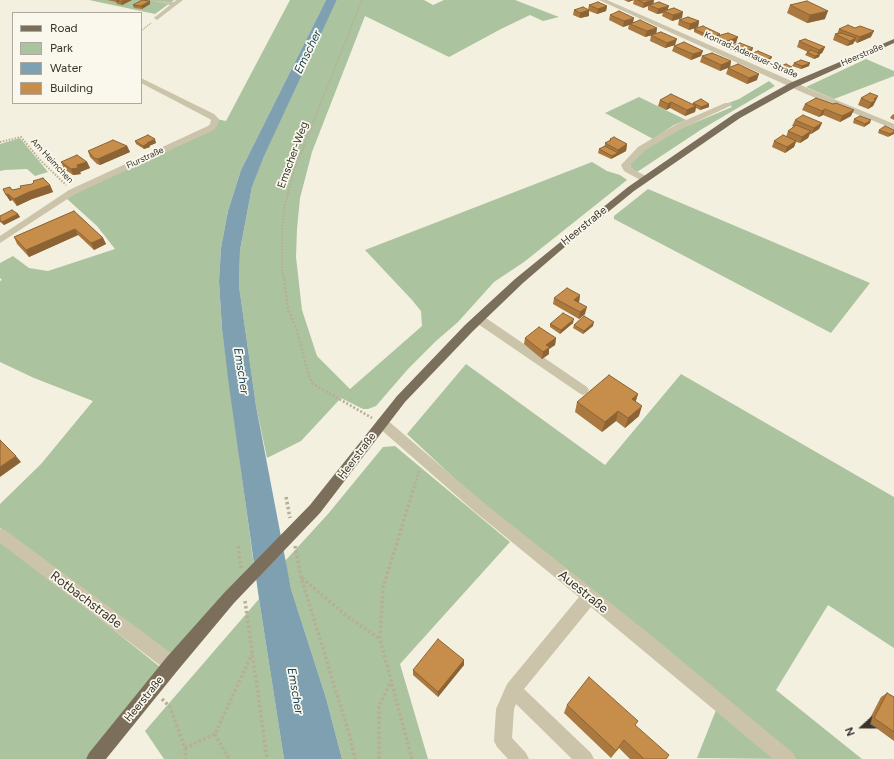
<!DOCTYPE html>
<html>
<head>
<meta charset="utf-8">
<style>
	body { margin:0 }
	#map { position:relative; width:894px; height:759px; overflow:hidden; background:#f3f0df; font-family:Figtree,sans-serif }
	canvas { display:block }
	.legend { position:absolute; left:12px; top:12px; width:130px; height:92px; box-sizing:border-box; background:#faf8ec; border:1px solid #ada99e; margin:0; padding:5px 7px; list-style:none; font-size:12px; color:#39332a }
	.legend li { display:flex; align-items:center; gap:8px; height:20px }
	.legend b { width:20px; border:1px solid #ada99e }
	.north { position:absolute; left:842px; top:707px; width:40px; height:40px; -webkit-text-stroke:3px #faf8ec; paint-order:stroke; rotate:249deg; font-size:11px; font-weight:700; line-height:16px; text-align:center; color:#39332a }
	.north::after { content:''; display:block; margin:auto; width:14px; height:18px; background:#39332a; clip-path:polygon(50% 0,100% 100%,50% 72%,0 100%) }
</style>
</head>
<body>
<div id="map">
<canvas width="894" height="759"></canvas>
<ul class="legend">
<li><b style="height:5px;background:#7b6f5b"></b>Road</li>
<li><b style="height:11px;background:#acc39f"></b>Park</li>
<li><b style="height:11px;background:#7ea0b1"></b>Water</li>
<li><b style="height:11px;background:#c78d4a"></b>Building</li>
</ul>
<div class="north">N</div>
</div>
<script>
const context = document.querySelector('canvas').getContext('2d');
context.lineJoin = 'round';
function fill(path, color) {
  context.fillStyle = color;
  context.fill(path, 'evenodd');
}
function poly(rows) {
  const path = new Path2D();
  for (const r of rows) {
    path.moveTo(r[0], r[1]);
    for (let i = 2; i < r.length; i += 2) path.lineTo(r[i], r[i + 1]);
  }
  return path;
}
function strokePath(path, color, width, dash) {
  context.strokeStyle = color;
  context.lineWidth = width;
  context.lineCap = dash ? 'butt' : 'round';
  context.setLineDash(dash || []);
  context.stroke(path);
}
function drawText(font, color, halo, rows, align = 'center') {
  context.font = font + ' Figtree,sans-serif';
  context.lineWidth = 3.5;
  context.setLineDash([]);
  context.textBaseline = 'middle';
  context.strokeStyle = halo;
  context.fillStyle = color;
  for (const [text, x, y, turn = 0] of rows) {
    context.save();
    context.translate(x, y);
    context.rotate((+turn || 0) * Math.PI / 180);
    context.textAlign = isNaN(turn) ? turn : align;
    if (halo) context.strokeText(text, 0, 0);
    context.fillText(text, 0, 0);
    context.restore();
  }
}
const green = poly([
	[89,0,174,0,155,14],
	[290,0,326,0,241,170,228,211,221,248,219,281,222,329,254,566,171,657,0,528,0,504,41,464,93,401,34,378,0,362,0,281,2,280,0,278,0,263,13,256,29,268,48,271,115,249,97,226,66,198,212,128,216,119,226,121],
	[337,0,424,0,433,5,444,0,515,0,559,17,543,21,530,15,501,29,449,57,365,16,312,152,300,198,297,229,296,257,302,310,317,356,350,389,422,326,421,311,412,300,365,250,592,162,607,171,620,175,627,180,524,262,494,282,458,322,436,341,408,369,376,406,368,409,363,409,341,398,301,441,267,458,256,406,244,321,239,286,240,250,252,187,264,155],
	[866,59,894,71,894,76,834,99,806,87],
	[769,81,775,86,702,129,637,172,631,168,630,164,649,146,675,131,732,107,728,103,739,99],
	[639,97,686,120,674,125,653,139,605,113],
	[20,138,48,172,35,176,27,169,5,170,0,171,0,144],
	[648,189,870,283,831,333,614,219,614,216],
	[466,364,605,465,681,374,894,497,894,648,828,605,776,690,862,759,795,759,483,505,407,434],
	[395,446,510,542,400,664,428,759,342,759,326,698,291,589,285,561,328,514,383,447],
	[0,539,160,667,86,759,0,759],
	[259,599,284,759,164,759,145,731],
	[716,710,784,759,697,758]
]);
const water = poly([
	[326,0,337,0,264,156,252,187,240,250,239,286,244,321,256,406,291,589,326,698,342,759,284,759,259,599,229,386,222,329,219,281,221,248,228,211,241,170]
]);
const pathFar3 = poly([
	[141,31,151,23],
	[313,122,362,0]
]);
const pathFar2 = poly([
	[0,142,21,137,40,160,66,185],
	[284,280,282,269,282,227,284,209,295,167,314,121]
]);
const pathFar1 = poly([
	[284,279,288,309,297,331,309,376,313,384,372,418],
	[414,488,419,471]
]);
const path = poly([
	[286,497,290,518],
	[238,546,241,568],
	[295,546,301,577,350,737,355,759],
	[302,578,348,617,380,639],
	[245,601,267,759],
	[162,699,170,707,185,748,186,759],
	[215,734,229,759],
	[185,748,215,734,252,654],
	[379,759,379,706,391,681],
	[412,759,380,639,383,588,414,487]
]);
const minor = poly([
	[148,0,174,2,176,0,183,0,157,20,154,18,155,17,170,5,148,0],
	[599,0,607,0,812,90,894,124,894,129,806,94,599,0],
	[141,78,214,114,219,119,218,124,214,130,75,194,0,243,0,236,69,190,208,126,210,124,211,120,208,118,141,83,141,78],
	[725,103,731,103,732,105,683,128,644,151,630,165,632,169,648,177,649,179,648,181,642,181,624,171,621,165,638,147,677,124,725,103],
	[479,315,483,316,587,387,589,390,587,393,583,395,579,393,475,322,473,319,475,316,479,315],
	[382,418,386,419,484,503,647,632,793,753,796,759,773,759,591,607,524,689,591,753,594,759,572,759,516,704,514,709,512,738,526,753,529,759,508,759,497,747,494,741,496,709,507,684,579,597,474,511,378,427,376,423,378,419,382,418],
	[0,529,5,530,178,658,180,664,178,670,172,672,166,670,0,543,0,529]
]);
const major = poly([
	[894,39,894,43,796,87,740,118,634,191,560,251,523,283,473,331,405,402,320,513,234,603,178,670,106,759,86,759,89,753,166,658,224,593,310,505,397,396,465,325,515,279,628,187,734,114,790,83,894,39]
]);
const wall = poly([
	[107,0,132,0,122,5,117,4,116,2],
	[624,0,654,0,653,4,668,9,682,18,672,21,662,16,663,13,657,14,648,10,648,6,643,8,633,4,634,0,628,2],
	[150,4,142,9,134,8,133,5],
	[589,5,607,6,606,11,597,14,589,11,589,16,580,18,573,15,574,10,588,10],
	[790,5,825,19,807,23,787,13],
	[610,15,633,22,657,28,656,34,645,37,628,29,629,25,623,27,609,20],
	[679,20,699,21,698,27,689,30,678,25],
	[694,29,720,35,736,43,726,47,715,42,717,38,711,40,694,32],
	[839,29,871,37,857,43,855,41,853,44,847,46,833,40,835,34,837,34],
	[651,35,675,45,665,48,650,41],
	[799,41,825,47,822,53,820,54,819,57,814,59,805,55,807,52,808,52,797,47],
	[674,46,701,56,691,60,672,51],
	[730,47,752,51,742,55,729,49],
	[748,55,771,59,761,64,748,58],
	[702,56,731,61,730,67,720,71,700,62],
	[794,63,809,66,801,69,792,66],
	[781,66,792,67,791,70,787,72,780,69],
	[728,68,757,80,747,84,726,74],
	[878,96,873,106,868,109,858,105,861,98],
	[660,100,692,104,693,103,709,104,709,107,700,110,696,108,695,112,685,116,670,108,666,110,658,106],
	[805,104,833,104,851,116,840,122,823,115,819,117,802,110],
	[894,114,894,120,890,118,892,115],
	[854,119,870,123,864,127,853,123],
	[795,120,822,123,819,129,811,134,810,134,808,138,800,143,796,142,794,147,785,153,772,147,774,141,786,137,788,131,794,127,792,126],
	[879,130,894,130,888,137,878,133],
	[610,139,627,144,626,151,611,159,598,153,599,149,605,146,605,143,609,141],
	[135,141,156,143,149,146,150,147,144,149,136,144],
	[127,146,130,152,100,165,97,164,90,157,88,151],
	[61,162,87,162,90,168,80,172,81,174,73,175,64,169],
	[50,185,53,192,32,199,17,206,12,200,10,201,3,189,12,190],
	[74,211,103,238,106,244,94,250,78,235,29,257,17,244,14,237],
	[18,214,20,217,4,225,0,222,0,216],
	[580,295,579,302,578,302,585,314,579,319,553,304,554,298],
	[573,323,560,334,550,327,550,324],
	[574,325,593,326,583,334,573,328],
	[525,338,556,338,555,345,549,349,549,354,542,359,524,344],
	[638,394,635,402,639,416,625,428,616,421,602,432,575,412,577,402],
	[464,660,464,665,438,697,413,675,413,670],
	[887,693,894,697,894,741,868,722,881,697],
	[567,705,635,725,666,759,630,759,619,748,611,758,564,713]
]);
const shadedWall = poly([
	[125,0,132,0,122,5,121,2],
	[629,0,634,0,628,2],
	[654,0,653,5,649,5,648,6,643,8,644,3],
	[150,1,150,4,142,9,141,6],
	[607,6,606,11,597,14,598,9],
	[669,6,667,11,663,11,663,13,657,14,658,9],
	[589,10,589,16,580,18,580,13],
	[828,11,825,19,807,23,810,15],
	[683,12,682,18,672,21,673,15],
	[634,18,633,23,630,24,629,25,623,27,624,21],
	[699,21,698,27,689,30,690,24],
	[657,28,656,34,645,37,647,31],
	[874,31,871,37,857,43,860,37],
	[720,34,720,37,717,36,717,38,711,40,712,37],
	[738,37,736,43,726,47,727,41],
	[856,38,853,44,847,46,850,41],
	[677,39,675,45,665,48,667,43],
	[825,47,822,53,820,54,819,57,814,59,815,56,817,55,819,50],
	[753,48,752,51,742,55,743,52],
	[703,51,701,56,691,60,693,54],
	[772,57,771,59,761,64,762,61],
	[731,61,730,67,720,71,721,65],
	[810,63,809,66,801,69,802,66],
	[792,67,791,70,787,72,788,69],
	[759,74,757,80,747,84,749,78],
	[878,96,873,106,868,109,871,103,874,99],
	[671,102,670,108,666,110,668,104],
	[709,104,709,107,700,110,701,107],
	[696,106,695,112,685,116,687,110],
	[825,109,823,115,819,117,822,111],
	[854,110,851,116,840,122,842,116],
	[871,120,870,123,864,127,865,124],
	[822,123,819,129,811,134,814,128],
	[811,131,808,138,800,143,802,137],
	[894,132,894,134,888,137,890,134],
	[155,139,156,143,149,146,150,147,144,149,143,146,147,143],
	[796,141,794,147,785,153,787,147],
	[627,144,626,151,611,159,612,156,617,154,618,150],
	[127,146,130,152,100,165,98,159],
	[87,162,90,168,80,172,81,174,73,175,71,169,77,165],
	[50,185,53,192,32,199,17,206,14,199,29,192],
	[8,194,12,200,10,201,6,195],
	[18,214,20,217,4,225,2,222],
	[75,229,78,235,29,257,26,250],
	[103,238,106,244,94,250,91,243],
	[580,295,579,302,573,307,574,300],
	[587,307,585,314,579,319,580,312],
	[574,319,573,323,560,334,561,330],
	[594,322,593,326,583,334,584,331],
	[556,338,555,345,549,349,549,354,542,359,543,352,546,345],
	[638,394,635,404,632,399],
	[642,406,639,416,625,428,628,418],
	[618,411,616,421,602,432,605,422],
	[16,456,21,462,0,477,0,467],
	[464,660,464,665,438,697,438,692]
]);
const building = poly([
	[119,0,125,0,121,2,116,1,119,0],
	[142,0,150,1,141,6,133,5,142,0],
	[638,0,653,0,644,3,638,0],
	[807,1,828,11,810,15,790,5,807,1],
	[598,2,607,6,598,9,589,5,598,2],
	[659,2,669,6,658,9,649,5,659,2],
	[583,7,589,10,580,13,574,10,583,7],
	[674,8,683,12,673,15,663,11,674,8],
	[619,11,634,18,624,21,610,15,619,11],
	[688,17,699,21,690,24,679,20,688,17],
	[640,20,657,28,647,31,630,24,640,20],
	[848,25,855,28,860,26,874,31,860,37,839,29,848,25],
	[703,26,720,34,712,37,694,29,703,26],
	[661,32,677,39,667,43,651,35,661,32],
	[728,33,738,37,727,41,717,36,728,33],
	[841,33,856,38,850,41,835,34,841,33],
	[805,39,825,47,819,50,799,41,805,39],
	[684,42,703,51,693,54,674,46,684,42],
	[740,43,753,48,743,52,730,47,740,43],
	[811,50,820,54,815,56,807,52,811,50],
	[758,51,772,57,762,61,748,55,758,51],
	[712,53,731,61,721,65,702,56,712,53],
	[801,60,810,63,802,66,794,63,801,60],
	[738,64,759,74,749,78,728,68,738,64],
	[786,64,792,67,788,69,781,66,786,64],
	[870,93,878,96,874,99,876,100,871,103,861,98,870,93],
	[671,94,696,106,687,110,671,102,668,104,660,100,671,94],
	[816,98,833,104,836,103,854,110,842,116,825,109,822,111,805,104,816,98],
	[701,99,709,104,701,107,693,103,701,99],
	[803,115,822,123,814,128,795,120,803,115],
	[860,116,871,120,865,124,854,119,860,116],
	[796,125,811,131,802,137,788,131,796,125],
	[885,126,894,130,894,132,890,134,879,130,885,126],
	[148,135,155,139,147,143,149,143,143,146,135,141,148,135],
	[783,135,796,141,787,147,774,141,783,135],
	[614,137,627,144,618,150,605,143,611,140,610,139,614,137],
	[113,140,127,146,98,159,94,158,88,151,113,140],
	[605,146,618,153,612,156,599,149,605,146],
	[77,155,87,162,77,165,78,168,71,169,61,162,77,155],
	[43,178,50,185,29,192,14,199,8,194,6,195,3,189,10,187,12,190,17,189,21,188,20,186,32,184,34,182,33,181,43,178],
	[12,210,18,214,2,222,0,220,0,216,12,210],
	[74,211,103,238,91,243,75,229,26,250,14,237,74,211],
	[567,288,580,295,574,300,587,307,580,312,554,298,567,288],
	[563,313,574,319,561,330,550,324,563,313],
	[584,316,594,322,584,331,574,325,584,316],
	[539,327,556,338,546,345,550,347,543,352,525,338,539,327],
	[609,375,638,394,632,399,642,406,628,418,618,411,605,422,577,402,609,375],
	[0,440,16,456,0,467,0,440],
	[438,639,464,660,438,692,413,670,438,639],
	[589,677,638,721,635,725,669,755,666,759,642,759,643,758,624,740,616,751,567,705,589,677],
	[887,693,894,697,894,732,874,718,887,693]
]);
const farStreetnames = [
	["Konrad-Adenauer-Straße",751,55,24],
	["Heerstraße",862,55,-23],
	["Flurstraße",145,158,-25],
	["Am Heimchen",52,161,47]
];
const streetNames = [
	["Emscher-Weg",293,155,-70],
	["Heerstraße",584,226,-39],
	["Heerstraße",357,456,-53],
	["Heerstraße",144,699,-51]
];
const waterNames = [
	["Emscher",308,52,-64],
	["Emscher",241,371,81],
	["Emscher",295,691,80]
];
const nearStreetnames = [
	["Auestraße",583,592,39],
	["Rotbachstraße",86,600,37]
];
fill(green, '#acc39f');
fill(water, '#7ea0b1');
strokePath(pathFar3, '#b8ae95', 1.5, [1, 1]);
strokePath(pathFar2, '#b8ae95', 2, [1.5, 1.5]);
strokePath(pathFar1, '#b8ae95', 2.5, [2, 2]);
strokePath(path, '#b8ae95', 3.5, [2.5, 2.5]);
fill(minor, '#ccc3ab');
fill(major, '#7b6f5b');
fill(wall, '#ab7940');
fill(shadedWall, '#8b6334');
fill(building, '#c78d4a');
strokePath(building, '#8b6334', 1);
drawText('9px', '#39332a', '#faf8ec', farStreetnames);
drawText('11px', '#39332a', '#faf8ec', streetNames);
drawText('italic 12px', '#1f465c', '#faf8ec', waterNames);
drawText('13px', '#39332a', '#faf8ec', nearStreetnames);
</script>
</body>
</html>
